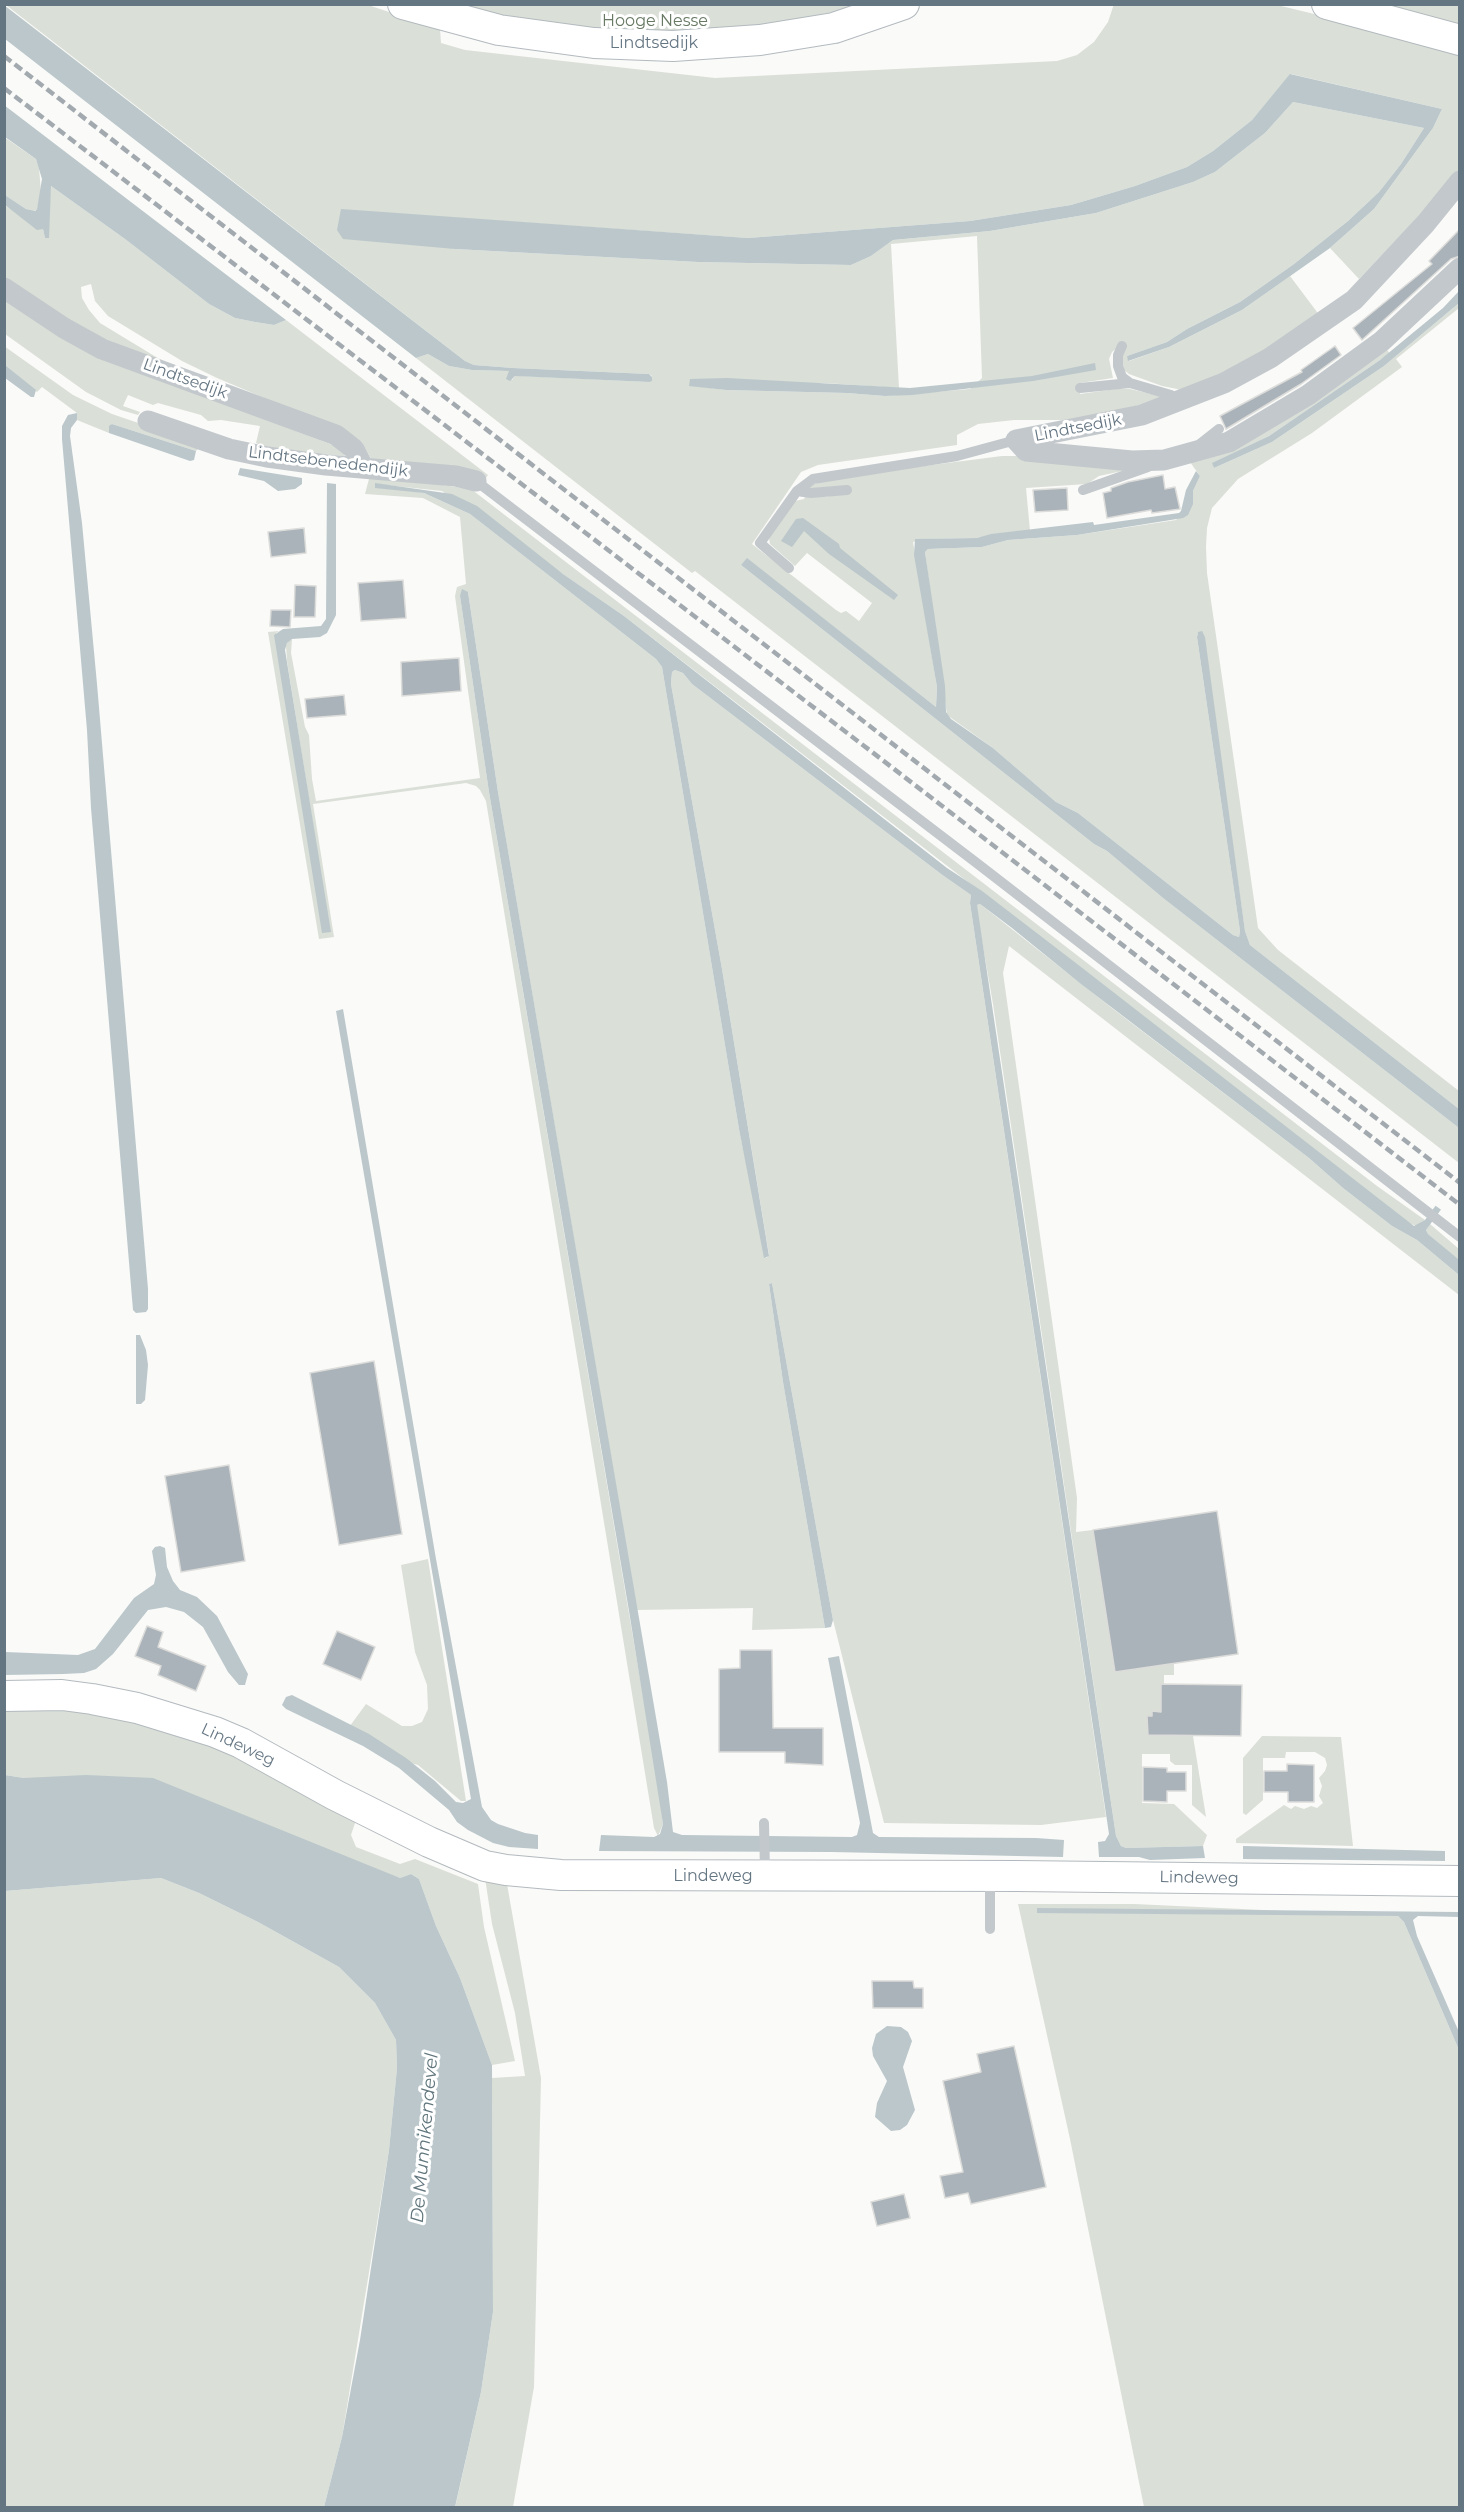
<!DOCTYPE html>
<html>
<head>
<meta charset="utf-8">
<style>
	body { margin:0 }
	#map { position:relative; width:1464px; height:2512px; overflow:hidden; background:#fafaf8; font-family:Montserrat,sans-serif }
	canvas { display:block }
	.frame { position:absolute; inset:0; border:6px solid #657683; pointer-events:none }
</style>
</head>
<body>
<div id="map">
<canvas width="1464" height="2512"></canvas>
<div class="frame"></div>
</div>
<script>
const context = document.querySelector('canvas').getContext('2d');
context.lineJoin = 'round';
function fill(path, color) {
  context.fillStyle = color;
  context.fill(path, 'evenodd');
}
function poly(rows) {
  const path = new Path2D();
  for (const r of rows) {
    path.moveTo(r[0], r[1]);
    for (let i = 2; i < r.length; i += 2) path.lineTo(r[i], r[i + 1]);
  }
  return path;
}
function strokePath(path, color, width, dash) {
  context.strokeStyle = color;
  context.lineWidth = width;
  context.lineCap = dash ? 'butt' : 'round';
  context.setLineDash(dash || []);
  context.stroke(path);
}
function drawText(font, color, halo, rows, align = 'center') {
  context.font = font + ' Montserrat,sans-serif';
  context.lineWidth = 6;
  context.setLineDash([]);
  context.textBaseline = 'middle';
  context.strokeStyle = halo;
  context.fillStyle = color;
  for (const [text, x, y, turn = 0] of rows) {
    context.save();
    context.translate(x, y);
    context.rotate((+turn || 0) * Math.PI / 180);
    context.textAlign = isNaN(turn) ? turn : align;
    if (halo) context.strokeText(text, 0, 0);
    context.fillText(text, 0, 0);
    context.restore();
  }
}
const green = poly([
	[1114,4,1277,5,1459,49,1459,169,1452,181,1359,279,1330,248,1374,209,1433,128,1442,109,1291,74,1252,120,1213,151,1187,167,1135,186,1071,205,970,221,748,238,341,210,455,249,698,262,851,265,871,256,893,240,990,231,1096,213,1193,182,1215,172,1265,133,1293,102,1424,128,1401,164,1379,192,1348,221,1294,264,1240,302,1187,329,1167,342,1127,356,1129,361,1169,347,1242,310,1290,276,1320,316,1291,336,1187,391,1162,386,1129,374,1124,370,1119,346,1112,352,1109,359,1113,378,1080,383,1080,394,1116,389,1130,389,1160,396,1165,399,1076,420,1014,420,978,424,957,435,957,445,818,465,801,472,752,544,836,610,841,613,846,611,859,621,872,603,807,553,795,566,770,544,769,538,795,501,804,499,805,497,824,497,848,493,811,489,809,487,814,484,846,476,1002,456,1023,456,1127,470,1099,476,1087,484,1026,488,1030,531,977,538,925,539,913,542,937,687,936,707,747,559,741,565,1094,844,1107,851,1163,898,1459,1128,1459,1163,695,571,692,573,416,358,428,354,449,366,472,370,509,371,512,380,515,376,521,376,649,382,652,376,649,374,513,368,474,365,465,361,6,5,368,5,440,29,441,43,465,50,715,78,1057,61,1077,55,1094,42,1108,22],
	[977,236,982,378,970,389,885,396,847,393,726,390,689,385,825,383,899,388,891,244],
	[441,5,868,5,758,27,658,38,484,19],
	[1377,5,1459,5,1459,25],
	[4,137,36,159,39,168,41,192,37,209,34,211,26,209,5,195],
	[51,186,125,239,209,304,235,318,255,322,274,325,286,320,488,475,486,478,371,459,362,442,352,435,217,378,182,361,108,316,95,301,91,284,81,287,82,298,89,310,100,323,161,360,99,339,5,279,4,205,43,229,45,238],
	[5,296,152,376,343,449,345,456,275,451,256,443,260,426,221,420,208,421,201,415,158,403,153,405,128,395,123,406,140,412,138,415,121,410,86,392,5,334],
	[1459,303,1459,308,1396,359,1402,367,1312,433,1238,479,1212,508,1207,528,1206,547,1207,573,1258,928,1278,950,1459,1091,1459,1109,1250,945,1245,931,1202,632,1197,634,1197,637,1240,931,1239,937,1233,935,1078,813,1056,802,993,748,947,715,925,552,928,549,982,547,1008,540,1077,535,1176,520,1192,504,1193,491,1200,476,1190,462,1384,345,1390,354,1380,360,1269,436,1213,463,1214,468,1272,442,1384,366],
	[4,346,73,395,112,414,200,444,199,448,196,451,112,424,109,433,77,420,77,413,42,387,37,392,5,365],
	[370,475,471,489,1377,1186,1425,1220,1416,1226,1409,1223,624,616,442,491,376,484,424,493,470,514,656,659,662,667,739,1129,766,1258,769,1255,722,969,671,684,672,672,675,670,683,673,692,684,941,874,971,895,970,903,1106,1817,1041,1825,884,1823,833,1620,772,1283,769,1284,783,1382,825,1628,752,1630,753,1608,637,1610,498,792,468,592,460,596,489,792,658,1784,663,1824,658,1836,654,1828,486,801,480,790,476,786,466,783,313,804,334,937,319,939,268,632,279,631,276,633,330,932,287,661,286,645,289,640,292,639,291,653,305,727,309,735,312,779,316,801,480,778,455,596,457,587,466,584,460,517,423,498,365,494],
	[980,904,1117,1012,1309,1158,1343,1188,1392,1226,1417,1240,1459,1275,1459,1295,1009,946,1003,973,1077,1498,1076,1532,1093,1530,1115,1672,1174,1663,1174,1675,1164,1675,1164,1684,1161,1684,1161,1712,1153,1711,1152,1716,1147,1717,1148,1735,1193,1736,1206,1817,1192,1805,1192,1765,1175,1765,1170,1761,1170,1754,1142,1754,1142,1803,1174,1804,1207,1835,1203,1846,1126,1848,1121,1846,1116,1836,993,1004,977,912,977,905],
	[1430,1224,1459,1249,1459,1261,1428,1234,1426,1230],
	[428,1559,466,1801,461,1801,418,1765,396,1759,347,1730,366,1704,402,1726,412,1726,422,1722,428,1709,427,1685,415,1652,401,1565],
	[27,1708,107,1712,209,1741,356,1820,351,1835,356,1847,400,1864,415,1859,478,1884,484,1927,515,2061,492,2065,460,1978,436,1926,419,1879,411,1874,400,1878,24,1778,5,1775,5,1710],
	[1262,1736,1341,1737,1353,1846,1236,1843,1236,1839,1284,1805,1291,1809,1295,1806,1304,1809,1311,1806,1317,1808,1323,1803,1319,1796,1322,1786,1319,1778,1325,1771,1327,1765,1325,1758,1315,1752,1286,1752,1285,1758,1263,1758,1263,1800,1246,1815,1243,1813,1243,1758],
	[161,1878,199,1893,258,1922,339,1967,375,2003,396,2040,397,2068,389,2150,342,2437,324,2507,5,2508,5,1891],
	[485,1878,507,1884,541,2078,534,2387,513,2507,455,2508,481,2392,493,2312,492,2078,525,2076,515,2013,492,1924],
	[1018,1904,1134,1904,1393,1916,1398,1916,1404,1922,1459,2050,1459,2507,1144,2507,1070,2139]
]);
const water = poly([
	[4,5,465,361,474,365,513,368,649,374,652,377,652,381,649,382,515,376,510,381,506,379,509,371,472,370,449,366,428,354,416,358,5,39],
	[1290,74,1442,109,1433,128,1374,209,1330,248,1242,310,1169,347,1128,361,1127,356,1167,342,1187,329,1240,302,1294,264,1348,221,1379,192,1401,164,1424,128,1293,102,1265,133,1215,172,1193,182,1096,213,990,231,893,240,871,256,851,265,698,262,455,249,343,239,337,230,341,209,748,238,970,221,1071,205,1135,186,1187,167,1213,151,1252,120],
	[4,105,203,257,286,320,274,325,255,322,235,318,209,304,125,239,51,186,49,238,45,238,43,229,37,230,5,205,5,195,26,209,35,211,37,209,42,179,36,159,5,137],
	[1459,291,1459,303,1384,366,1272,442,1214,468,1212,463,1269,436,1380,360,1443,308],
	[1095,363,1096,370,1033,381,912,395,885,396,847,393,726,390,689,386,690,379,727,378,910,388,1032,376],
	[5,365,36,390,34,397,31,397,5,378],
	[77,413,77,420,71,428,70,436,82,523,97,684,148,1289,148,1309,146,1312,136,1313,133,1310,91,808,87,730,62,439,62,426,68,415],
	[112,424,196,451,194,460,190,461,109,433,109,426],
	[240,468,302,478,302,484,295,489,278,491,264,481,238,475],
	[1196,471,1200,476,1193,491,1193,504,1188,515,1183,518,1077,535,1008,540,982,547,928,549,925,552,945,686,946,712,951,719,993,748,1056,802,1078,813,1233,935,1239,937,1240,931,1197,637,1198,632,1202,631,1205,637,1245,931,1250,945,1459,1109,1459,1128,1163,898,1107,851,1094,844,741,565,747,558,936,707,937,687,914,555,915,539,977,538,991,534,1093,522,1094,525,1179,513,1181,511,1186,490],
	[327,483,336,484,336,615,327,633,320,637,292,639,287,643,285,650,331,932,322,933,274,635,283,629,321,626,326,619],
	[375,483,452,494,477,506,563,574,624,616,947,868,982,891,1081,967,1414,1226,1425,1220,1459,1174,1459,1185,1426,1230,1428,1234,1458,1259,1459,1275,1417,1240,1392,1226,1343,1188,1309,1158,1081,984,1012,928,980,904,977,905,1116,1836,1121,1846,1126,1848,1203,1846,1205,1858,1150,1860,1139,1857,1099,1857,1098,1842,1105,1841,1109,1834,970,903,971,895,941,874,692,684,683,673,675,670,672,672,671,684,722,969,769,1256,764,1258,739,1129,662,667,656,659,470,514,424,493,375,488],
	[803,518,839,544,840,548,898,595,894,600,829,554,804,531,792,547,781,541,796,519],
	[462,589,468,592,498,792,667,1782,673,1832,682,1835,852,1837,857,1835,860,1823,828,1658,839,1656,873,1833,879,1837,1036,1838,1064,1840,1063,1857,832,1852,599,1851,601,1835,654,1837,660,1834,663,1824,629,1611,489,792,460,596],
	[343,1009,436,1559,482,1807,491,1820,498,1824,525,1833,538,1835,538,1849,509,1847,493,1843,468,1830,457,1822,449,1810,399,1768,363,1746,286,1709,282,1705,286,1697,292,1695,369,1734,406,1758,435,1781,456,1802,463,1803,471,1799,336,1011],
	[772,1283,833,1620,831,1627,825,1628,783,1382,769,1284],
	[136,1335,140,1335,146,1350,148,1365,145,1400,141,1404,136,1404],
	[160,1546,165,1548,167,1567,173,1581,180,1590,197,1597,217,1616,248,1674,245,1685,239,1685,228,1672,203,1627,184,1612,166,1607,148,1610,113,1654,96,1669,84,1673,63,1674,5,1675,5,1652,78,1655,95,1649,134,1598,154,1584,156,1575,152,1551,155,1547],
	[5,1775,24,1778,86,1775,153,1778,400,1878,411,1874,419,1879,436,1926,460,1978,492,2065,493,2312,481,2392,455,2507,324,2507,342,2437,360,2340,389,2150,397,2068,396,2040,375,2003,339,1967,258,1922,199,1893,161,1878,5,1891],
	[1243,1846,1445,1851,1445,1861,1243,1859],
	[1037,1908,1459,1912,1459,1917,1418,1916,1413,1920,1417,1936,1459,2032,1459,2050,1404,1922,1398,1916,1037,1913],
	[887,2026,901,2027,908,2032,912,2041,903,2067,915,2110,907,2125,900,2130,891,2131,875,2117,877,2103,887,2081,873,2056,872,2048,876,2034]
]);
const pier = poly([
	[1460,1171,1460,1190,1443,1211,1433,1204]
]);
const building = poly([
	[1460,229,1460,256,1451,259,1362,340,1353,328,1432,264,1429,261,1460,229],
	[1335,346,1341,355,1301,384,1226,429,1220,416,1302,372,1301,370,1335,346],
	[1163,475,1165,489,1175,487,1180,509,1152,513,1151,510,1107,518,1103,493,1111,491,1111,488,1128,482,1163,475],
	[1067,488,1068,510,1035,512,1033,490,1067,488],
	[304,528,306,553,271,557,268,532,304,528],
	[403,580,406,618,361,621,358,583,403,580],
	[295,585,316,586,315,617,294,617,295,585],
	[271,610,291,610,290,627,270,626,271,610],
	[459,658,461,691,402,696,401,662,459,658],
	[344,695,346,715,307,718,305,699,344,695],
	[374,1361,402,1534,339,1545,310,1373,374,1361],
	[229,1465,245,1561,181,1572,165,1476,229,1465],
	[1217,1511,1238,1654,1115,1672,1093,1530,1217,1511],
	[147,1626,163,1632,158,1647,206,1666,196,1691,158,1675,161,1666,135,1656,147,1626],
	[337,1631,375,1647,361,1680,323,1664,337,1631],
	[740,1650,772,1650,773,1728,823,1728,823,1765,785,1763,785,1752,719,1752,719,1669,740,1668,740,1650],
	[1161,1684,1242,1685,1241,1736,1148,1735,1147,1716,1152,1716,1152,1711,1161,1712,1161,1684],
	[1287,1764,1314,1765,1314,1802,1288,1802,1288,1792,1264,1792,1264,1771,1287,1771,1287,1764],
	[1143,1767,1167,1768,1167,1772,1186,1772,1186,1791,1167,1791,1167,1802,1143,1801,1143,1767],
	[872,1981,913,1981,914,1988,923,1988,923,2008,873,2008,872,1981],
	[1014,2046,1046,2187,971,2204,968,2193,945,2198,940,2176,963,2172,943,2081,981,2072,977,2054,1014,2046],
	[904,2194,910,2218,877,2226,871,2202,904,2194]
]);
const lane = poly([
	[1122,346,1118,355,1118,366,1122,377,1130,383,1171,395,1178,402],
	[1080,388,1130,383],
	[1200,444,1219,429],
	[476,481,978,864,1460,1237],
	[1083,490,1148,467],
	[797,491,811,493,847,490],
	[789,568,760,543,797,491,813,479,957,456,1016,440],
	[764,1823,765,1873],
	[990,1929,990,1879]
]);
const street = poly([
	[1460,181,1426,223,1354,300,1270,358,1224,383,1142,415,1016,440,1026,451,1132,461,1164,460,1229,442,1308,395,1382,341,1460,268],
	[4,288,64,328,102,349,336,435,354,449,363,467],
	[148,421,229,449,267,457,326,465,456,476,476,481]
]);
const secondary = poly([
	[403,4,499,30,594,43,673,46,760,40,834,28,904,4],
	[1327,4,1460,40],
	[4,1696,62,1695,92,1699,137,1708,215,1732,241,1743,335,1795,429,1842,485,1866,506,1870,561,1875,1017,1876,1460,1881]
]);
const rail = poly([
	[4,56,1460,1183],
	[4,88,872,752,1460,1205]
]);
const parkNames = [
	["Hooge Nesse",655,21]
];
const streetNames = [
	["Lindtsedijk",654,43],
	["Lindtsedijk",185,379,20],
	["Lindtsedijk",1078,428,-11],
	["Lindtsebenedendijk",328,462,7],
	["Lindeweg",238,1745,25],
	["Lindeweg",713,1876],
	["Lindeweg",1199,1878,1]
];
const waterNames = [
	["De Munnikendevel",425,2138,-85]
];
fill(green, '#dadfd7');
fill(water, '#bbc7cb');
fill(pier, '#fafaf8');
fill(building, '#aab3b9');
strokePath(building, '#dcdcda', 1.5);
strokePath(secondary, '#b3babf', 32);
strokePath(lane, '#c3c8cc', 10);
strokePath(street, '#c3c8cc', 21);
strokePath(secondary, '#fff', 30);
strokePath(rail, '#a2aab0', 4.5, [9, 4.5]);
drawText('16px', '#687a64', '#fff', parkNames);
drawText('16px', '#657683', '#fff', streetNames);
drawText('italic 18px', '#60757c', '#fff', waterNames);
</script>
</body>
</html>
